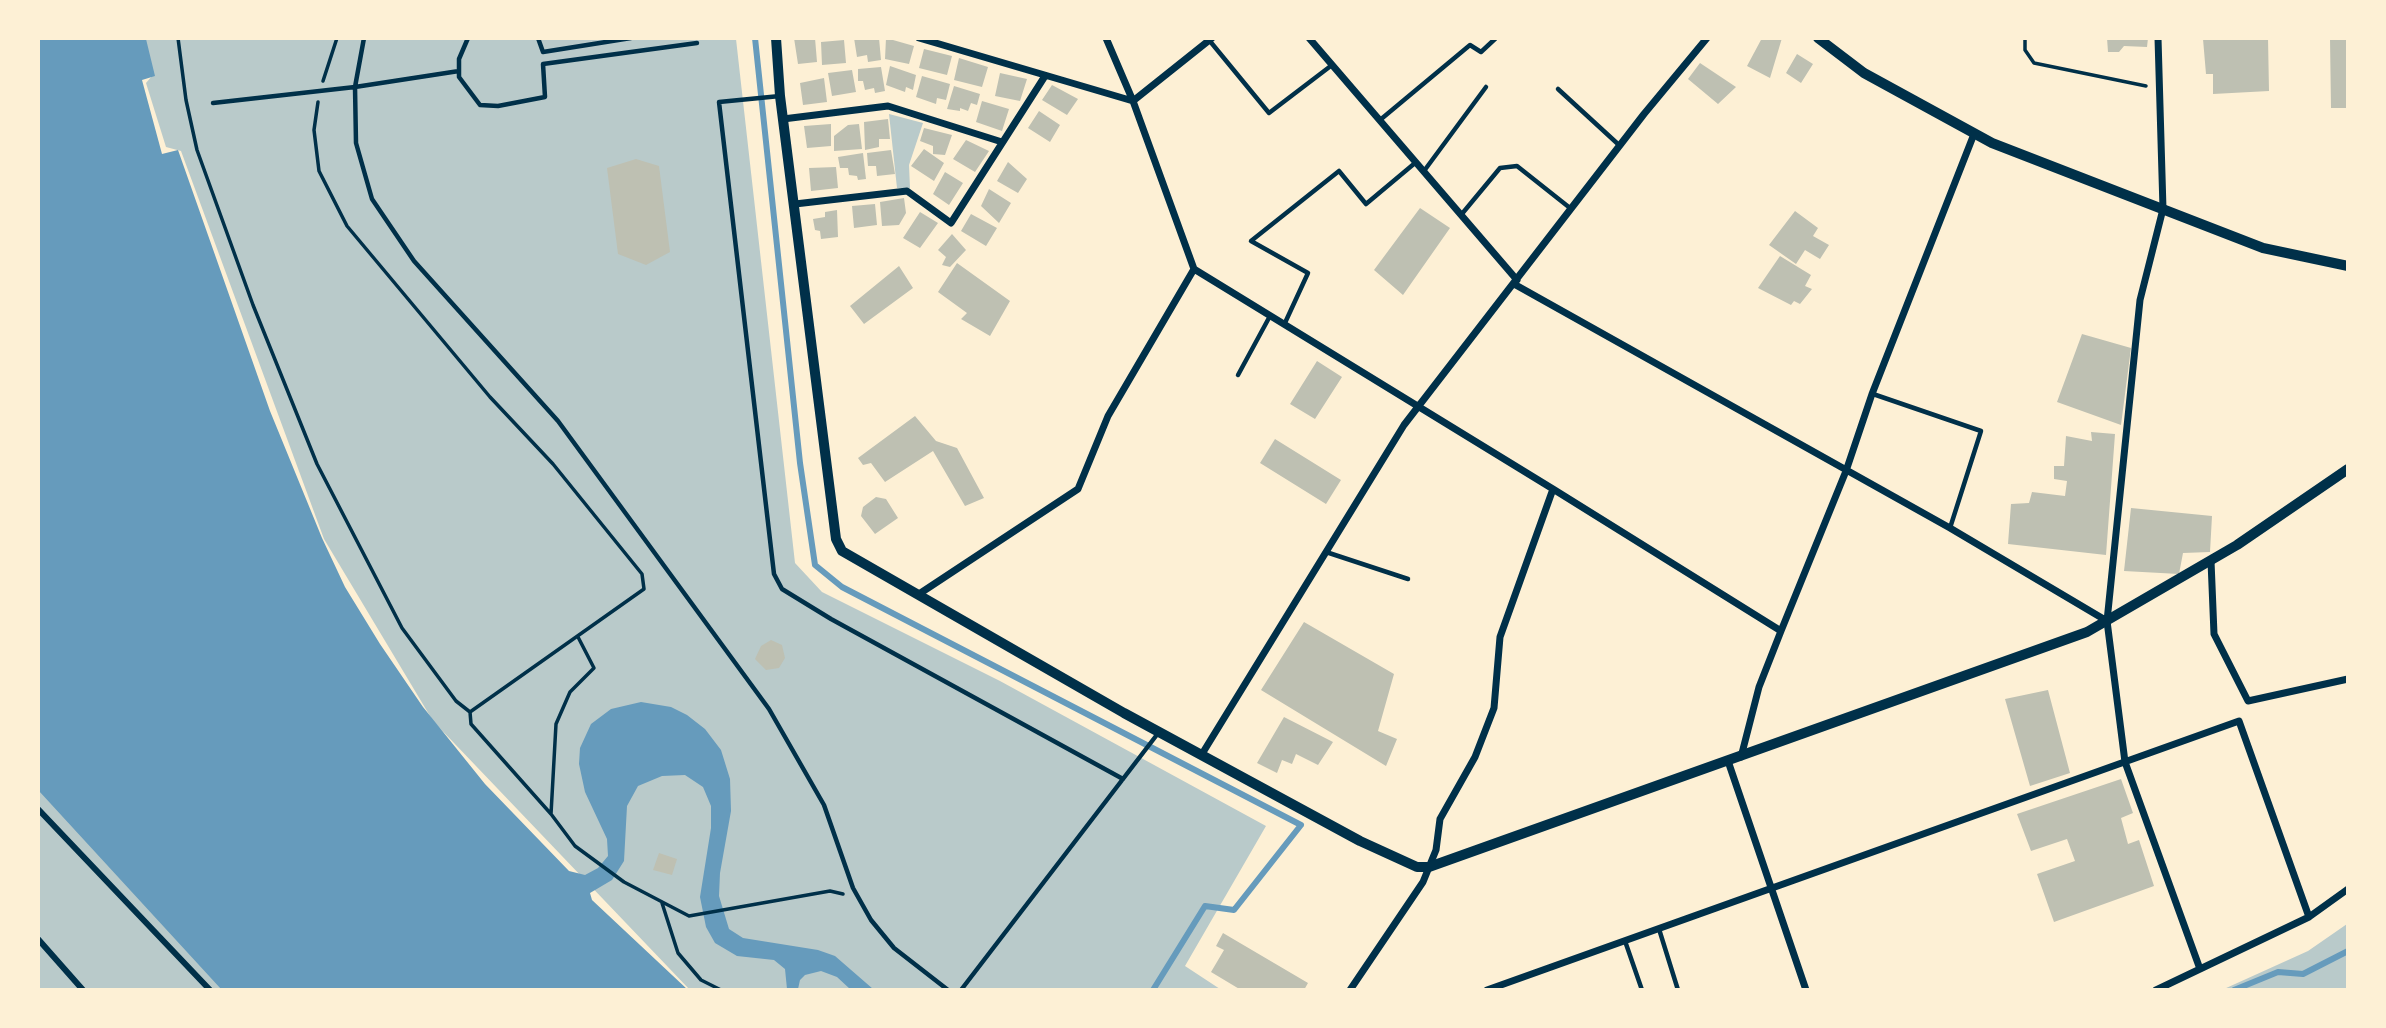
<!DOCTYPE html>
<html>
<head>
<meta charset="utf-8">
<style>
	body { margin:0 }
	#map { position:relative; width:2386px; height:1028px; overflow:hidden; background:#fdf0d5; font-family:"DM Sans",sans-serif }
	canvas { display:block }
	.frame { position:absolute; inset:0; border:40px solid #fdf0d5; pointer-events:none }
</style>
</head>
<body>
<div id="map">
<canvas width="2386" height="1028"></canvas>
<div class="frame"></div>
</div>
<script>
const context = document.querySelector('canvas').getContext('2d');
context.lineJoin = 'round';
function fill(path, color) {
  context.fillStyle = color;
  context.fill(path, 'evenodd');
}
function poly(rows) {
  const path = new Path2D();
  for (const r of rows) {
    path.moveTo(r[0], r[1]);
    for (let i = 2; i < r.length; i += 2) path.lineTo(r[i], r[i + 1]);
  }
  return path;
}
function strokePath(path, color, width, dash) {
  context.strokeStyle = color;
  context.lineWidth = width;
  context.lineCap = dash ? 'butt' : 'round';
  context.setLineDash(dash || []);
  context.stroke(path);
}
const green = poly([
	[144,39,736,39,795,563,822,592,1000,681,1266,826,1185,966,1220,989,689,989,433,721,324,539,181,151,166,147,146,83,152,76],
	[889,114,923,123,909,165,910,188,897,188],
	[39,780,230,989,39,989],
	[2347,924,2347,989,2224,989,2308,951]
]);
const water = poly([
	[39,39,146,39,155,76,142,80,162,154,178,150,270,411,322,538,345,587,380,644,423,707,485,784,569,871,585,875,598,868,608,856,607,839,585,792,579,764,580,748,591,724,611,709,641,702,671,707,687,715,705,729,721,750,730,779,731,811,720,873,719,896,729,929,743,938,818,950,835,956,873,989,850,989,837,977,821,971,805,975,800,980,798,989,787,989,785,969,774,960,737,956,715,943,706,927,700,897,711,828,711,806,703,787,685,775,662,776,638,786,627,806,624,861,612,880,590,893,592,900,688,990,221,989,39,791]
]);
const stream = poly([
	[755,38,800,463,815,565,842,587,1301,825,1234,910,1205,906,1153,990],
	[2234,990,2278,972,2303,974,2348,951]
]);
const building = poly([
	[794,38,815,38,817,62,798,64],
	[854,38,879,38,881,60,868,62,867,55,857,57],
	[886,38,914,46,909,64,885,59],
	[1762,38,1782,38,1770,78,1747,66],
	[2107,38,2148,38,2147,47,2124,46,2119,52,2108,52],
	[2206,38,2268,38,2269,91,2213,94,2213,74,2206,74,2203,39],
	[2330,38,2348,38,2348,108,2331,108],
	[844,40,846,63,822,65,821,42],
	[924,49,952,56,947,75,919,68],
	[1797,54,1813,64,1801,83,1786,73],
	[959,58,988,67,982,87,954,80],
	[1700,63,1736,87,1718,104,1688,79],
	[890,66,916,75,913,90,906,87,905,92,886,85],
	[881,67,885,91,875,93,874,88,865,90,863,81,858,81,858,69],
	[852,70,856,92,832,96,828,73],
	[1000,73,1027,79,1020,101,995,96],
	[922,76,950,84,946,100,937,98,936,104,916,97],
	[824,78,827,102,803,105,800,83],
	[1052,85,1078,99,1067,115,1042,100],
	[954,86,980,94,977,105,971,103,968,111,960,108,960,111,947,109],
	[982,101,1009,109,1002,131,976,122],
	[1039,111,1060,125,1050,142,1028,128],
	[888,119,890,139,879,139,879,147,865,150,864,122],
	[831,124,831,146,807,148,804,126],
	[859,124,862,149,834,151,834,136,848,125],
	[924,128,952,135,945,155,933,154,933,146,920,141],
	[966,140,989,151,975,172,953,159],
	[924,149,944,163,934,181,911,166],
	[891,150,895,174,877,176,876,166,868,166,867,153],
	[863,153,866,179,858,180,857,176,849,175,848,168,840,168,838,157],
	[636,159,659,166,670,252,646,265,618,254,607,168],
	[1008,162,1027,179,1018,193,997,181],
	[836,167,838,188,811,191,809,168],
	[945,172,963,183,949,205,933,194],
	[989,189,1011,203,999,223,981,206],
	[904,198,906,213,899,225,882,226,880,202],
	[875,204,877,225,854,228,852,206],
	[1420,208,1450,228,1403,295,1374,270],
	[837,210,838,237,821,239,820,231,815,230,813,219,825,217,825,212],
	[1795,211,1818,228,1813,236,1829,245,1820,259,1805,250,1796,264,1769,245],
	[920,212,938,223,920,248,903,238],
	[971,214,997,228,986,246,961,231],
	[952,234,966,250,950,267,942,265,946,257,938,250],
	[1780,256,1811,275,1805,286,1812,289,1800,304,1794,301,1791,305,1758,288],
	[957,263,1010,301,990,336,961,319,967,313,938,292],
	[899,266,913,288,864,324,850,306],
	[2082,334,2131,348,2121,425,2057,402],
	[1317,361,1342,377,1315,419,1290,404],
	[915,416,936,441,957,448,984,498,965,506,933,451,885,482,871,463,863,465,858,458],
	[2091,432,2115,434,2106,555,2008,544,2011,504,2029,503,2032,492,2065,496,2067,481,2054,479,2054,466,2064,466,2066,436,2092,441],
	[1275,439,1341,480,1326,504,1260,463],
	[876,497,886,499,898,518,875,534,861,516,863,507],
	[2131,508,2212,516,2210,552,2183,553,2179,574,2124,571],
	[1304,622,1394,674,1378,731,1397,739,1386,766,1261,690],
	[771,640,782,645,785,658,779,668,766,670,755,659,761,646],
	[2048,690,2070,773,2030,786,2005,699],
	[1284,717,1333,742,1318,765,1296,754,1292,764,1282,760,1277,773,1257,763],
	[2121,779,2133,813,2121,818,2128,844,2139,840,2154,886,2054,922,2037,874,2075,861,2067,839,2031,851,2017,814],
	[659,853,677,859,672,875,653,870],
	[1223,933,1308,983,1304,990,1241,990,1211,972,1224,950,1216,946]
]);
const path = poly([
	[178,38,186,100,197,150,253,305,317,464,402,628,456,701,470,712,644,589,642,574,553,464,490,397,347,226,319,171,314,130,318,102],
	[2025,38,2025,50,2034,63,2146,86],
	[323,81,337,38],
	[470,712,471,724,551,814,575,846,624,882,689,916,830,891,843,894],
	[551,814,556,724,570,692,594,668,578,637],
	[662,903,678,953,701,980,721,990]
]);
const service = poly([
	[364,38,355,87,356,143,372,199,414,261,558,421,769,709,824,805,853,888,871,920,894,948,948,990],
	[468,38,459,59,459,77,480,105,498,106,545,97,543,64,697,43],
	[538,38,543,52,631,38],
	[1209,40,1269,113,1332,65],
	[1558,89,1619,145],
	[780,96,719,102,774,574,782,589,831,619,1123,779],
	[213,103,355,87,459,71],
	[1380,120,1470,45,1481,52,1496,38],
	[1424,171,1486,87],
	[1461,215,1500,168,1517,166,1570,208],
	[1284,325,1308,273,1251,241,1339,171,1366,204,1415,163],
	[1238,375,1270,316],
	[1873,394,1981,431,1950,528],
	[1326,552,1408,579],
	[1659,929,1678,990],
	[1625,941,1642,990],
	[961,990,1159,732]
]);
const pedestrian = poly([
	[38,809,210,990],
	[38,939,83,990]
]);
const minor = poly([
	[919,38,1133,101,1212,38],
	[1106,38,1133,101,1194,269,1553,489,1500,637,1494,708,1475,757,1440,819,1436,850,1423,882,1350,990],
	[1309,38,1517,280],
	[2158,38,2163,209,2140,300,2107,621,2125,762,2200,969],
	[783,119,888,106,1002,142],
	[795,204,907,191,951,223,1045,76],
	[1514,284,1950,528,2107,621],
	[1553,489,1781,631,1759,687,1741,757],
	[2211,561,2214,634,2248,701,2348,679],
	[919,594,1078,489,1108,416,1194,269],
	[1781,631,1846,471,1872,394,1974,134],
	[1202,754,1404,425,1644,114,1707,38],
	[1728,761,1806,990],
	[1487,990,2239,721,2309,917],
	[2156,990,2309,917,2348,889]
]);
const tertiary = poly([
	[776,38,780,96,836,539,842,551,1124,713,1360,841,1417,867,1429,867,2087,632,2237,545,2348,469],
	[1818,38,1864,73,1992,143,2263,248,2348,266]
]);
fill(green, '#b9caca');
fill(water, '#669bbc');
strokePath(stream, '#669bbc', 6);
fill(building, '#bec0b2');
strokePath(path, '#003049', 3.5);
strokePath(service, '#003049', 4.5);
strokePath(pedestrian, '#003049', 6);
strokePath(minor, '#003049', 7);
strokePath(tertiary, '#003049', 10);
</script>
</body>
</html>
